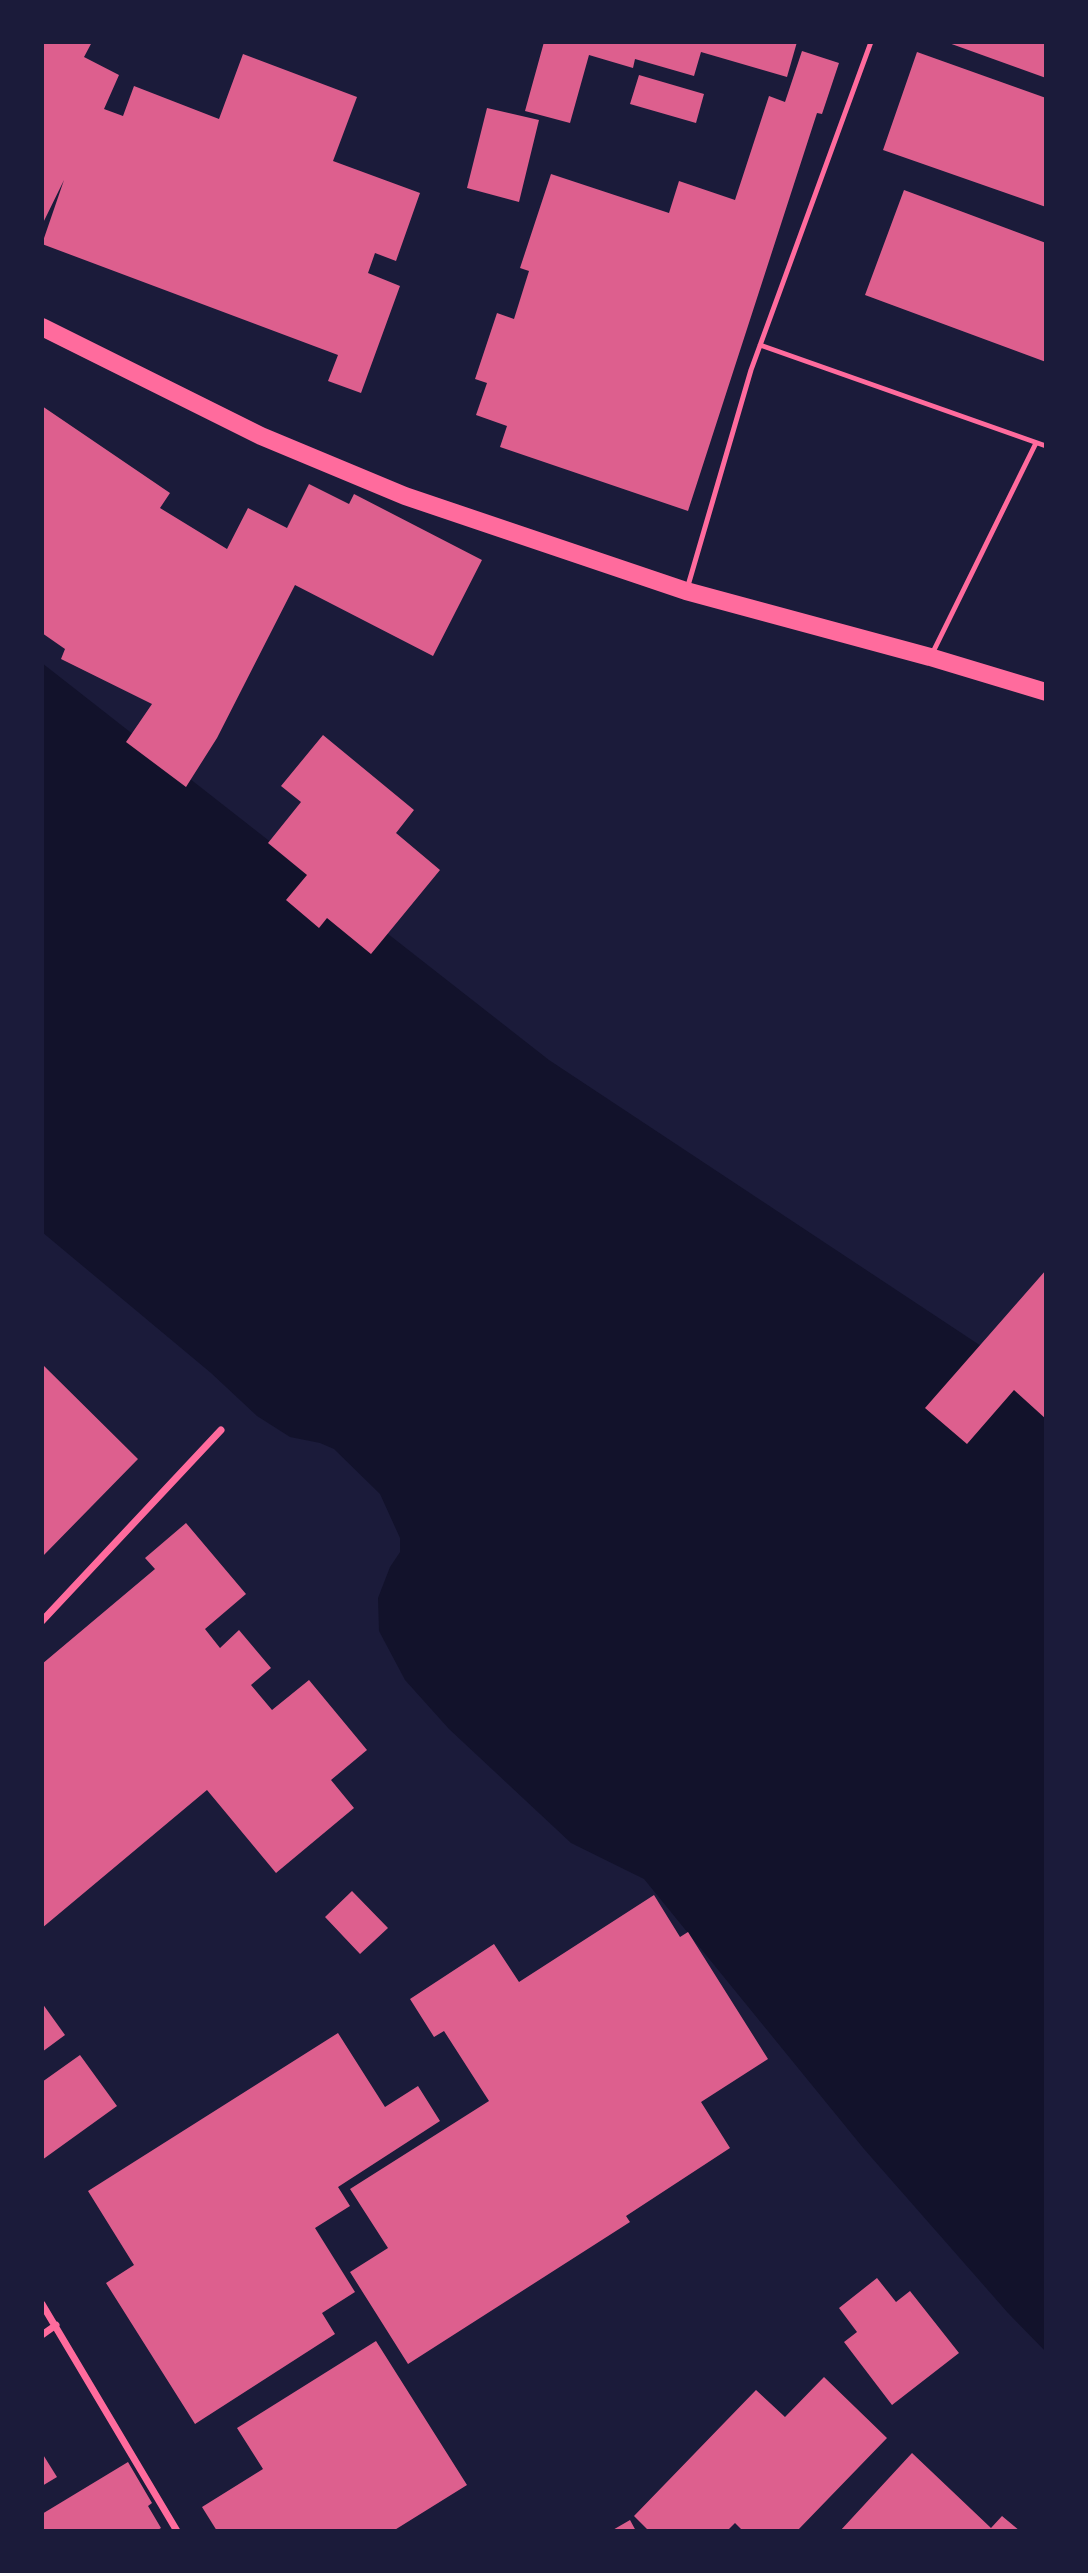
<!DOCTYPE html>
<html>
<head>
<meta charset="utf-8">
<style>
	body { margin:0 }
	#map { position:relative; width:1088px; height:2573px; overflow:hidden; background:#1b1b3a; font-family:Barlow,sans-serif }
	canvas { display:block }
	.frame { position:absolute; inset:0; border:44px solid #1b1b3a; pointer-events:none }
</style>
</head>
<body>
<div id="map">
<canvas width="1088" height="2573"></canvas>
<div class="frame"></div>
</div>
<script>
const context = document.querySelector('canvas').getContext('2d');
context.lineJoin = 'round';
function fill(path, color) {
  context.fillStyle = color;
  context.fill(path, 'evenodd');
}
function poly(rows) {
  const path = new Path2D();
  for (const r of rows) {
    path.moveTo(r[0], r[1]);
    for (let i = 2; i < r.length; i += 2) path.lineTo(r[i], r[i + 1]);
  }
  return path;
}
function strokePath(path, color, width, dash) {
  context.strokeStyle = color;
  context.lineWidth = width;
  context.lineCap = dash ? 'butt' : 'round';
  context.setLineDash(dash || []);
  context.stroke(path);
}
const water = poly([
	[42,663,549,1060,1046,1389,1046,2352,1008,2313,864,2149,644,1879,571,1843,449,1729,405,1680,379,1631,378,1598,390,1567,400,1552,400,1538,380,1494,334,1449,320,1443,290,1437,257,1416,211,1373,42,1232]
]);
const building = poly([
	[42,42,92,42,84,57,119,75,104,109,123,116,134,86,219,119,243,54,357,97,333,161,420,193,396,261,375,253,368,273,400,286,361,393,328,381,338,355,42,244,64,180,42,225],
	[544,42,797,42,787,77,701,52,694,76,635,59,633,68,589,55,570,123,525,111],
	[946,42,1046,42,1046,78],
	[802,51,839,63,822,114,817,113,688,511,500,447,507,426,476,415,487,383,475,379,497,313,514,319,529,271,520,268,551,174,669,213,679,181,735,200,769,96,785,102],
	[917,52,1046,98,1046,207,883,150],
	[639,75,704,94,696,123,630,104],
	[487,108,539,120,519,202,467,188],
	[904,190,1046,243,1046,362,865,295],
	[42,406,170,493,160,508,227,549,248,508,287,528,309,484,349,504,354,494,482,560,433,656,295,585,217,738,186,787,126,742,152,704,61,659,65,649,42,633],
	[323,735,414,810,396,833,440,870,371,954,327,918,319,928,286,900,307,875,268,843,301,802,281,786],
	[1046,1270,1046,1419,1014,1390,967,1444,925,1408],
	[42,1364,138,1459,42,1557],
	[186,1523,246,1594,205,1629,220,1648,239,1630,271,1668,251,1685,272,1710,309,1680,367,1750,331,1780,354,1808,276,1873,207,1790,42,1928,42,1664,155,1569,145,1558],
	[352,1891,388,1928,360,1954,325,1917],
	[654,1895,680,1937,688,1932,768,2059,701,2102,730,2148,626,2216,630,2222,408,2364,350,2272,388,2248,350,2189,489,2101,444,2031,434,2037,410,1999,494,1944,519,1982],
	[42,2003,65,2035,42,2052],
	[338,2033,385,2107,418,2086,440,2121,338,2187,350,2206,315,2228,355,2292,322,2313,335,2334,195,2424,106,2283,134,2265,88,2191],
	[80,2055,117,2106,42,2160,42,2082],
	[877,2278,896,2302,910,2291,959,2353,892,2405,844,2342,857,2332,839,2308],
	[376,2341,467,2485,393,2531,217,2531,202,2507,263,2469,237,2428],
	[824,2377,887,2438,797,2531,743,2531,735,2523,727,2531,649,2531,634,2516,756,2390,785,2417],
	[42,2453,57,2477,42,2486],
	[912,2453,991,2528,1002,2516,1020,2531,840,2531],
	[128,2462,152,2503,148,2506,161,2528,156,2531,42,2531,42,2514],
	[630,2520,636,2531,611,2531]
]);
const service = poly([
	[760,345,1046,446],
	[687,589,751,370,871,42],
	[932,654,1036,443]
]);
const minor = poly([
	[42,1621,221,1430],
	[42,2304,177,2531],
	[42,2335,56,2325]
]);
const primary = poly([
	[42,327,261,436,405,496,686,591,930,657,1046,692]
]);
fill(water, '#12122b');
fill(building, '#dd5f8e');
strokePath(service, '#ff6b9d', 5);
strokePath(minor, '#ff6b9d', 7);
strokePath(primary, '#ff6b9d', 18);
</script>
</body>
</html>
